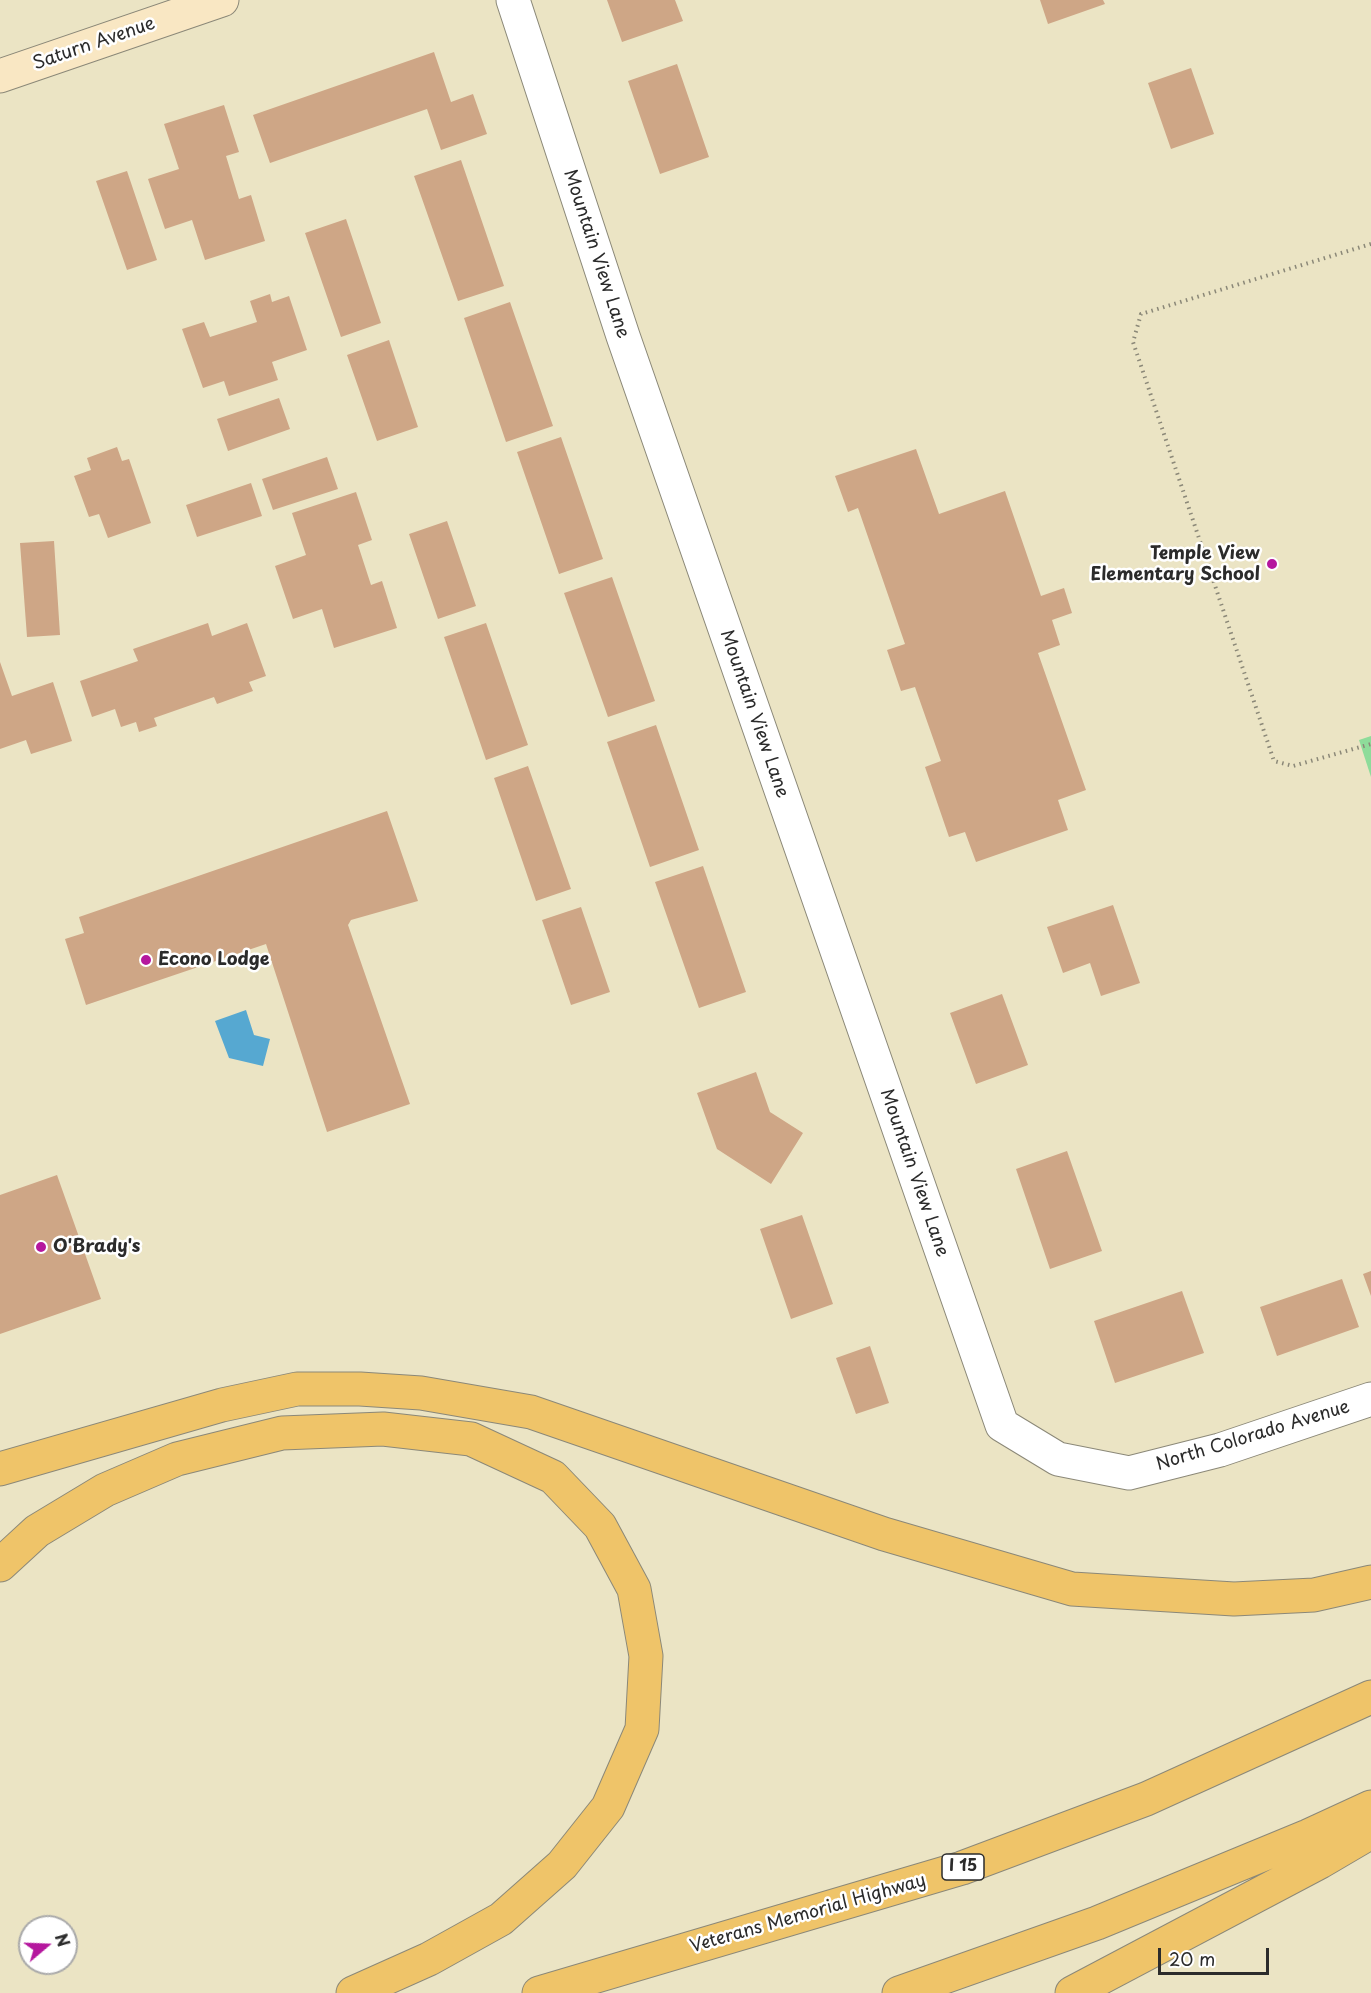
<!DOCTYPE html>
<html>
<head>
<meta charset="utf-8">
<style>
	body { margin:0 }
	#map { position:relative; width:1371px; height:1993px; overflow:hidden; background:#ebe4c4; font-family:"Playpen Sans",sans-serif }
	canvas { display:block }
	.north { position:absolute; left:18px; top:1915px; width:60px; height:60px; box-sizing:border-box; background:#fff; border:2px solid #aaa; border-radius:50%; rotate:71deg; font-size:16px; font-weight:700; line-height:24px; text-align:center; color:#2b2b2b }
	.north::after { content:''; display:block; margin:auto; width:21px; height:27px; background:#b5179e; clip-path:polygon(50% 0,100% 100%,50% 72%,0 100%) }
	.scale { position:absolute; left:1158px; top:1948px; width:111px; height:27px; box-sizing:border-box; border:3px solid #2b2b2b; border-top:0; padding-left:8px; font-size:18px; line-height:21px; white-space:nowrap; color:#2b2b2b; -webkit-text-stroke:4px #fff; paint-order:stroke }
</style>
</head>
<body>
<div id="map">
<canvas width="1371" height="1993"></canvas>
<div class="north">N</div>
<div class="scale">20 m</div>
</div>
<script>
const context = document.querySelector('canvas').getContext('2d');
context.lineJoin = 'round';
function fill(path, color) {
  context.fillStyle = color;
  context.fill(path, 'evenodd');
}
function poly(rows) {
  const path = new Path2D();
  for (const r of rows) {
    path.moveTo(r[0], r[1]);
    for (let i = 2; i < r.length; i += 2) path.lineTo(r[i], r[i + 1]);
  }
  return path;
}
function strokePath(path, color, width, dash) {
  context.strokeStyle = color;
  context.lineWidth = width;
  context.lineCap = dash ? 'butt' : 'round';
  context.setLineDash(dash || []);
  context.stroke(path);
}
function drawText(font, color, halo, rows, align = 'center') {
  context.font = font + ' "Playpen Sans",sans-serif';
  context.lineWidth = 5;
  context.setLineDash([]);
  context.textBaseline = 'middle';
  context.strokeStyle = halo;
  context.fillStyle = color;
  for (const [text, x, y, turn = 0] of rows) {
    context.save();
    context.translate(x, y);
    context.rotate((+turn || 0) * Math.PI / 180);
    context.textAlign = isNaN(turn) ? turn : align;
    if (halo) context.strokeText(text, 0, 0);
    context.fillText(text, 0, 0);
    context.restore();
  }
}
const green = poly([
	[1371,736,1371,777,1359,740]
]);
const water = poly([
	[246,1010,254,1035,270,1039,263,1066,229,1058,215,1021]
]);
const building = poly([
	[607,0,675,0,683,21,622,42],
	[1040,0,1103,0,1105,4,1048,24],
	[434,52,451,102,473,94,487,134,441,150,427,109,270,163,253,115],
	[677,64,709,157,660,174,628,81],
	[1191,68,1214,134,1171,149,1148,83],
	[224,105,239,152,226,156,239,199,251,195,265,241,205,260,192,220,165,229,148,179,179,169,164,124],
	[461,160,504,286,458,301,414,176],
	[127,171,157,260,127,270,96,181],
	[346,219,381,323,341,337,305,233],
	[270,294,272,302,289,296,307,350,272,362,278,380,229,396,224,381,203,388,182,329,204,322,210,337,257,322,250,301],
	[510,302,553,426,506,442,464,318],
	[389,340,418,427,377,441,347,355],
	[279,398,290,429,228,451,217,419],
	[561,437,603,559,559,574,517,452],
	[117,447,122,461,129,459,151,523,108,538,99,514,89,517,74,476,91,470,87,458],
	[916,449,939,514,1005,491,1041,596,1064,588,1072,613,1052,620,1060,645,1038,653,1086,790,1058,800,1068,830,976,862,965,832,949,837,925,767,941,761,915,687,901,691,887,650,905,644,858,508,848,512,835,476],
	[327,457,338,489,273,510,262,479],
	[251,483,262,516,197,537,186,505],
	[356,492,372,540,358,545,371,585,382,581,397,628,334,648,322,609,293,619,275,566,306,555,292,513],
	[447,521,476,606,438,619,409,534],
	[54,541,60,635,27,637,20,543],
	[612,577,655,701,608,717,564,593],
	[208,623,212,636,247,623,266,676,249,682,253,691,217,704,214,697,154,718,157,726,139,732,136,722,121,727,115,709,92,717,80,681,138,661,133,649],
	[486,623,528,745,486,760,444,637],
	[0,662,12,696,53,682,72,741,31,754,26,740,0,749],
	[656,725,699,850,650,867,607,742],
	[528,766,571,889,536,901,494,778],
	[387,811,418,901,351,920,348,925,410,1104,327,1132,266,944,86,1005,65,939,84,933,79,917],
	[703,866,746,992,699,1008,655,882],
	[1113,905,1140,983,1101,996,1090,963,1063,973,1047,927],
	[581,907,610,992,571,1005,542,920],
	[1002,994,1028,1065,976,1084,950,1013],
	[756,1072,770,1112,803,1133,771,1184,717,1149,697,1093],
	[1067,1151,1102,1251,1050,1269,1016,1169],
	[57,1175,101,1299,0,1334,0,1195],
	[802,1215,833,1304,791,1319,760,1229],
	[1371,1271,1371,1296,1363,1274],
	[1342,1279,1359,1327,1277,1356,1260,1307],
	[1182,1291,1204,1353,1115,1383,1094,1321],
	[870,1346,889,1403,856,1414,836,1358]
]);
const path = poly([
	[1371,244,1141,314,1133,342,1274,761,1293,766,1371,744]
]);
const street = poly([
	[513,0,623,336,1002,1425,1058,1459,1129,1473,1220,1450,1371,1399]
]);
const secondary = poly([
	[0,76,222,0]
]);
const highway = poly([
	[0,1469,222,1405,297,1389,360,1389,421,1393,531,1412,884,1534,1072,1589,1234,1599,1314,1595,1371,1582],
	[0,1565,37,1531,105,1490,177,1459,282,1433,383,1429,471,1439,553,1477,600,1526,634,1589,646,1656,642,1729,608,1807,562,1865,501,1919,429,1959,353,1993],
	[539,1993,962,1868,1146,1799,1371,1697],
	[899,1993,1097,1923,1308,1836,1371,1807],
	[1072,1993,1320,1862,1371,1832]
]);
const markers = [
	[1272,564,6,"#b5179e"],
	[146,960,6,"#b5179e"],
	[41,1247,6,"#b5179e"]
];
const shields = [
	[963,1867,42]
];
const shieldNames = [
	["I 15",963,1867]
];
const streetNames = [
	["Saturn Avenue",94,44,-19],
	["Mountain View Lane",596,254,72],
	["Mountain View Lane",754,714,71],
	["Mountain View Lane",914,1173,71],
	["North Colorado Avenue",1253,1436,-17],
	["Veterans Memorial Highway",808,1914,-16]
];
const poiNames = [
	["Temple View",1260,554,"right"],
	["Elementary School",1260,575,"right"],
	["Econo Lodge",158,960],
	["O'Brady's",53,1247]
];
fill(green, '#8edc9a');
fill(water, '#56a8d1');
fill(building, '#cea686');
strokePath(street, '#8b8878', 35);
strokePath(secondary, '#8b8878', 35);
strokePath(highway, '#8b8878', 35);
strokePath(path, '#8b8878', 4, [1.5, 4.5]);
strokePath(street, '#fff', 33);
strokePath(secondary, '#f9e7c3', 33);
strokePath(highway, '#efc469', 33);
for (const [x, y, r, color] of markers) {
  const dot = new Path2D();
  dot.arc(x, y, r, 0, 2 * Math.PI);
  context.fillStyle = color;
  context.fill(dot);
  strokePath(dot, '#fff', 2);
}
for (const [x, y, w] of shields) {
  const box = new Path2D();
  box.roundRect(x - w / 2, y - 13, w, 26, 4.5);
  context.fillStyle = '#fff';
  context.fill(box);
  strokePath(box, '#2b2b2b', 1.5);
}
drawText('bold 16px', '#2b2b2b', null, shieldNames);
drawText('18px', '#2b2b2b', '#fff', streetNames);
drawText('bold 18px', '#2b2b2b', '#fff', poiNames, 'left');
</script>
</body>
</html>
